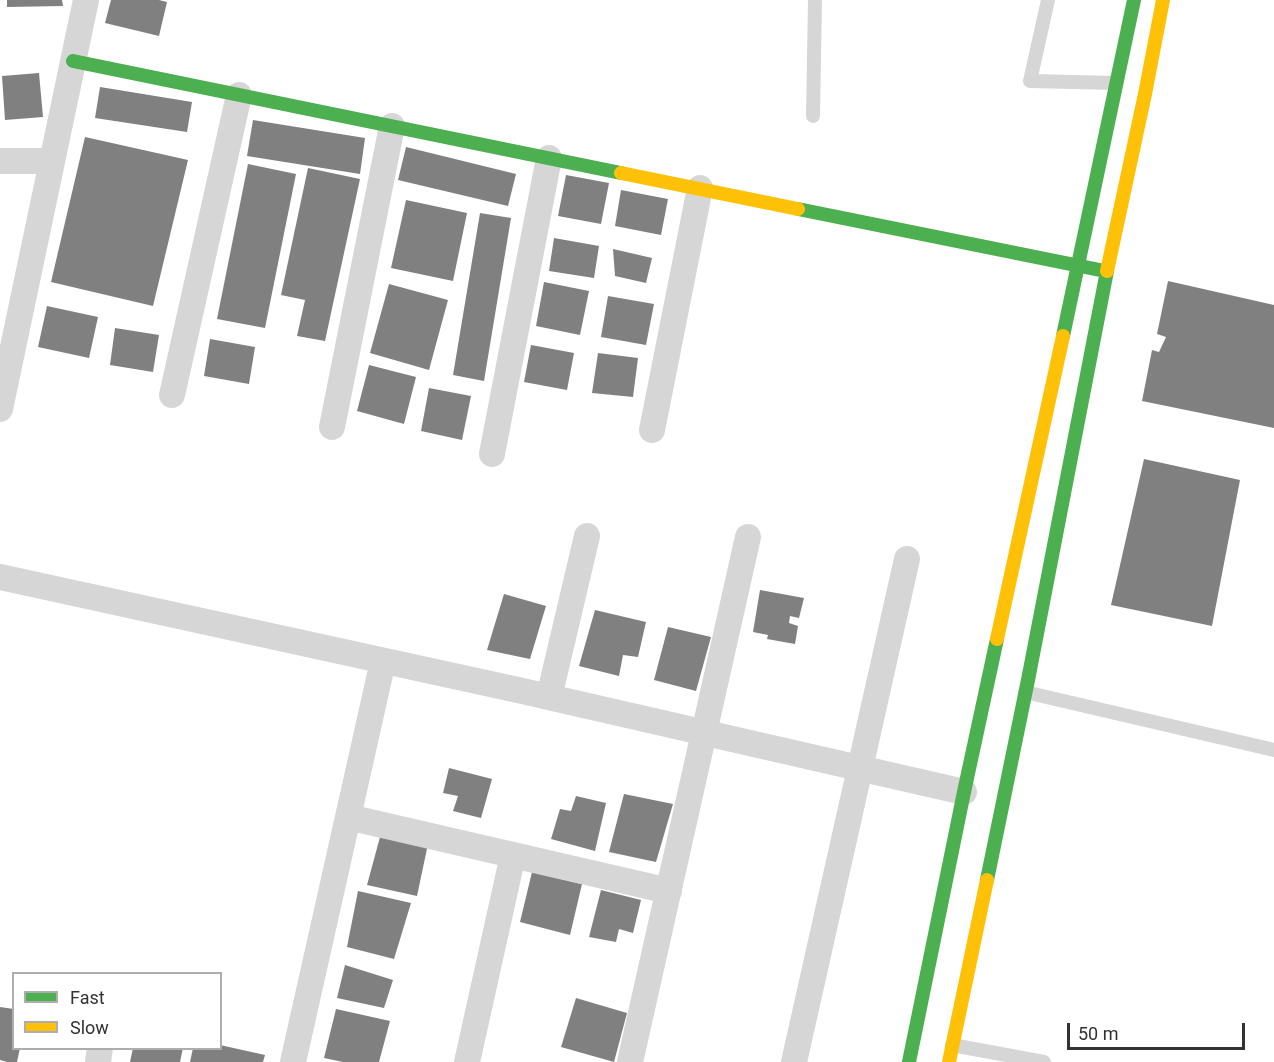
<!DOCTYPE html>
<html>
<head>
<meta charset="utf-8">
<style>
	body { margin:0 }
	#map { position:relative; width:1274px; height:1062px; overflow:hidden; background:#fff; font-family:Roboto,sans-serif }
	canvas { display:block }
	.legend { position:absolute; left:12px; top:972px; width:210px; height:78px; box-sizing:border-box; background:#fff; border:2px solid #adadad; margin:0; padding:8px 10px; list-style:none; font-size:18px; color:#323232 }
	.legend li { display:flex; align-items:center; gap:12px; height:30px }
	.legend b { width:30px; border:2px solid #adadad }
	.scale { position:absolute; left:1067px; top:1023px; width:178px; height:27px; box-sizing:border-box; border:3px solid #323232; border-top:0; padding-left:8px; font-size:18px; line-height:21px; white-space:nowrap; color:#323232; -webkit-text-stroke:4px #fff; paint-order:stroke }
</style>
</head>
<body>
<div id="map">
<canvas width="1274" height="1062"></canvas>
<ul class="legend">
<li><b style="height:8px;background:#4caf50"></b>Fast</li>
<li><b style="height:8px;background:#ffc107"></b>Slow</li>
</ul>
<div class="scale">50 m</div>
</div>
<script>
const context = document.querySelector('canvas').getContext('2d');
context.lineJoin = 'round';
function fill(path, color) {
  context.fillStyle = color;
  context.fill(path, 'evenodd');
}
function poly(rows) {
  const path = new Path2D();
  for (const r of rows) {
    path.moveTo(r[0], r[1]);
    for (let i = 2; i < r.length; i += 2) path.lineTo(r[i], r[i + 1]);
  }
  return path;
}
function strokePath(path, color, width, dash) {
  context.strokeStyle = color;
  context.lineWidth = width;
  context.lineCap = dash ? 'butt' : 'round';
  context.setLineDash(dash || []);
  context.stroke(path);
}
const building = poly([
	[7,0,62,0,63,6,7,7],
	[111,0,159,0,167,2,159,36,105,23],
	[39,73,43,117,5,120,2,76],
	[100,87,192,102,187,132,95,118],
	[253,120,365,138,360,174,247,156],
	[85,137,188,160,153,306,51,282],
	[406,147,516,174,508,206,398,180],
	[248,164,296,174,265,328,217,319],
	[308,168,360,179,325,341,297,336,305,300,281,295],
	[566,175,609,183,601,224,558,216],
	[621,190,668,199,661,235,615,226],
	[406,200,467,213,453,281,391,268],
	[480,213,511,218,484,381,453,375],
	[554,238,599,246,594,278,549,271],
	[613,249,652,258,646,283,615,276],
	[1168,281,1274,305,1274,428,1142,401,1152,350,1159,352,1166,337,1157,334],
	[544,282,589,291,580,335,536,326],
	[389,284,448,300,429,370,370,353],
	[608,296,654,304,646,345,601,337],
	[47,306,98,317,89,358,38,347],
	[115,328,159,335,153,372,110,365],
	[210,339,255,347,249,384,204,376],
	[531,345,574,353,567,390,524,382],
	[598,353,638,358,633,397,592,393],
	[369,365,416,377,404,424,357,411],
	[429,388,471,396,462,440,421,431],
	[1144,459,1240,480,1212,626,1111,605],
	[760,590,804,598,799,618,790,616,789,623,798,626,795,644,767,639,768,635,753,632],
	[504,594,546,606,530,659,487,650],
	[595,610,646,622,638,657,623,655,619,676,579,666],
	[668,627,711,637,696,691,654,680],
	[449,768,492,779,481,818,453,811,458,796,443,793],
	[624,794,673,804,656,862,609,852],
	[576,796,606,803,595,851,551,839,560,809,571,811],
	[380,837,428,844,417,896,367,885],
	[532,872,582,884,570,935,520,922],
	[601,890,641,900,633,933,619,929,616,942,589,937],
	[358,891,411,903,394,959,347,947],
	[345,965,393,980,384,1008,337,998],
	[576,998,627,1013,614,1062,561,1047],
	[0,1007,14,1009,14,1048,20,1048,17,1062,7,1062,0,1060],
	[336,1009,390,1021,379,1062,343,1062,324,1058],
	[220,1045,265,1055,263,1062,190,1062,193,1048,220,1048],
	[133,1048,183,1048,180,1062,130,1062]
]);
const lane = poly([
	[1048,0,1030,81,1116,83],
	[813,116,815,0],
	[1025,692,1274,750],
	[952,1045,1044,1062]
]);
const street = poly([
	[0,161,52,161],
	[172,395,239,95],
	[0,409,86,0],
	[332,427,392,126],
	[652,430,700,188],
	[492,454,549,158],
	[0,577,518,690,964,792],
	[549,697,587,536],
	[348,817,669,891],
	[98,1062,100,1048],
	[293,1062,383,661],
	[467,1062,513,855],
	[630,1062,748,537],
	[794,1062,907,559]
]);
const fast = poly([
	[73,61,621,173],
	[798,209,1100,270],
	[1063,336,1134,0],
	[987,880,1028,680,1107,271],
	[909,1062,964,792,997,639]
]);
const slow = poly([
	[621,173,798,209],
	[1107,271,1145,94,1163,0],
	[997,639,1063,336],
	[949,1062,987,880]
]);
fill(building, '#808080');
strokePath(lane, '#d6d6d6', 14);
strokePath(street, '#d6d6d6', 26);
strokePath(fast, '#4caf50', 14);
strokePath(slow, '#ffc107', 14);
</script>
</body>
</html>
